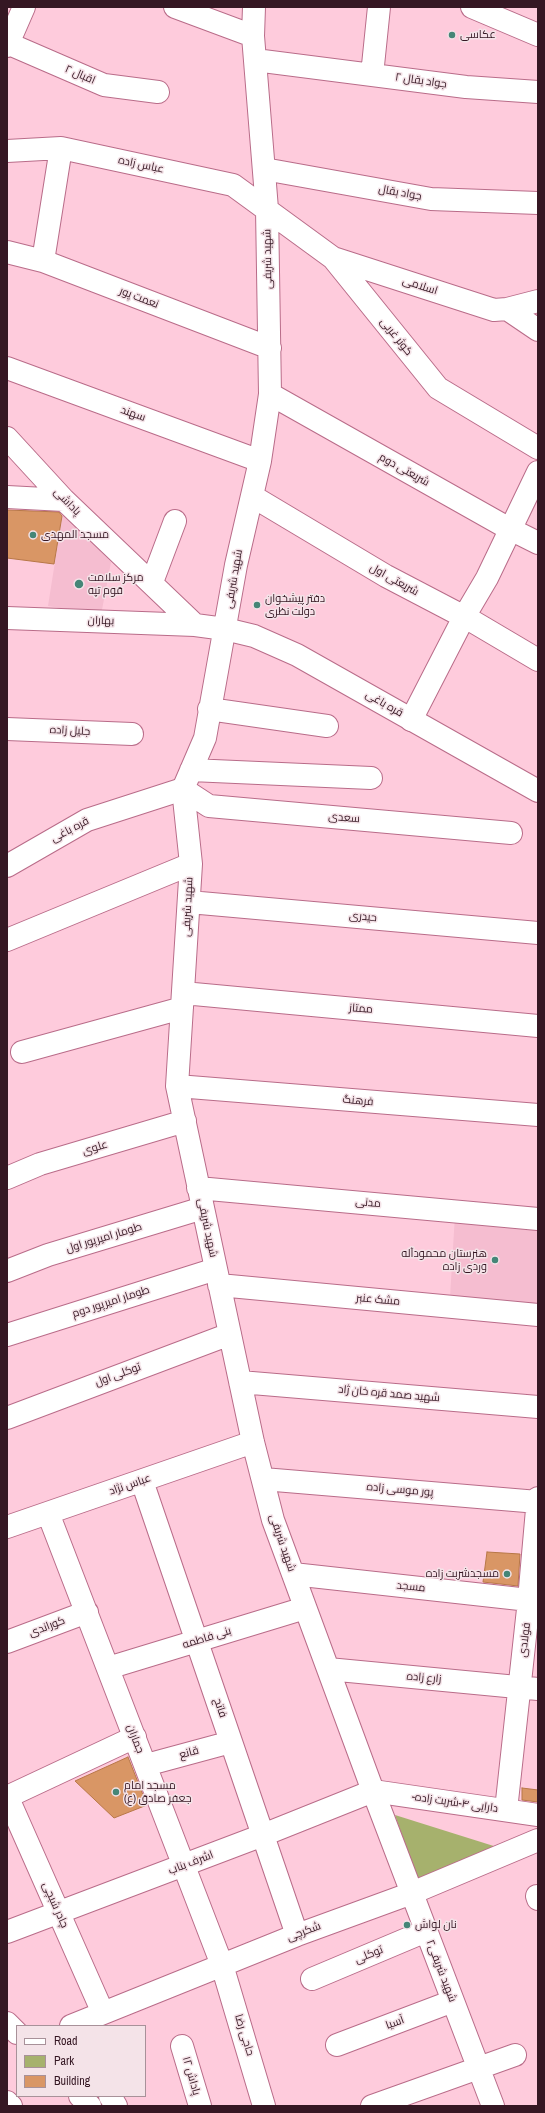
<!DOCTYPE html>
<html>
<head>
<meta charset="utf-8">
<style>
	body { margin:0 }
	#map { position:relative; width:545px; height:2113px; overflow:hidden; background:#fecbdc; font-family:"Archivo Narrow",sans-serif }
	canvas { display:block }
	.frame { position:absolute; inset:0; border:8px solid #351723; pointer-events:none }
	.legend { position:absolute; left:16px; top:2025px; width:130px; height:72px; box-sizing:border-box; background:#f4e3e8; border:1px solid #a89199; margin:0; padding:5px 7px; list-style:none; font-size:12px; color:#351723 }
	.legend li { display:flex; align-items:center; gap:8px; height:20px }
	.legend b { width:20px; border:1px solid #a89199 }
</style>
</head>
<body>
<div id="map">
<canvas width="545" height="2113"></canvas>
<div class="frame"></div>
<ul class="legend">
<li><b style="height:5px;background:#fff"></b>Road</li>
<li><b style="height:11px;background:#a6b16d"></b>Park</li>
<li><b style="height:11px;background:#d99665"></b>Building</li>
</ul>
</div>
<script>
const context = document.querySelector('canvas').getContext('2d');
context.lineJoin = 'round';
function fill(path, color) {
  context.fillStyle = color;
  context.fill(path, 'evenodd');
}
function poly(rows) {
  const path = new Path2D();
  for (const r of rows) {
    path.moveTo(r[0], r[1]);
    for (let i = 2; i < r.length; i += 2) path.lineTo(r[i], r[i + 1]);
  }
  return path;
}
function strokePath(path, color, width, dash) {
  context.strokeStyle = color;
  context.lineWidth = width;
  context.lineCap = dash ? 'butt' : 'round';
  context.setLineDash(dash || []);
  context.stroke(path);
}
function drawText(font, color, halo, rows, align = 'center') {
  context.font = font + ' "Archivo Narrow",Cairo,sans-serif';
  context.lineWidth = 3;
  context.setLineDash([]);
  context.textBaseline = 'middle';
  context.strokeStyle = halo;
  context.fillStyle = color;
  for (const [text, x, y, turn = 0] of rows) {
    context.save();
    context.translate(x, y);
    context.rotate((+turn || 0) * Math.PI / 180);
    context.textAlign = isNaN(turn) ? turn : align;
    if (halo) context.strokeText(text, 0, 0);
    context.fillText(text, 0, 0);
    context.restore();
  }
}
const built = poly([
	[63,511,111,562,101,615,48,606],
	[455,1215,538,1222,538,1306,450,1297]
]);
const green = poly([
	[395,1815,500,1848,418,1881]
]);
const building = poly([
	[7,510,59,512,62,516,54,564,7,558,7,510],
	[487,1552,520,1554,518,1586,483,1582,487,1552],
	[128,1757,147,1805,114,1818,75,1781,128,1757],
	[522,1788,538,1790,538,1802,522,1800,522,1788]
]);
const minor = poly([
	[175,7,253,36],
	[254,7,253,36,267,209,270,394,260,461,236,565,205,738,183,789,191,864,177,1086,253,1442,273,1520,373,1791,493,2106],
	[7,43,104,85,158,92],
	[7,46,24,7],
	[255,60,466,87,538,92],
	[372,75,379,7],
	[7,151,61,148,233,185,333,258,438,388,538,448],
	[264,169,431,199,538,203],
	[7,252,43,261,270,348],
	[333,258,494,310,507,309,538,301],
	[43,261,61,148],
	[507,309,538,330],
	[7,368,260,461],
	[270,394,506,527,538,543],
	[7,438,64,500,195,625,225,629],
	[252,496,386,576,472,621,538,660],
	[7,497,64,500],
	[152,582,175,521],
	[7,618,195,625],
	[209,709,327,726],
	[411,720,464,617,487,578,538,472],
	[7,729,132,734],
	[191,770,371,778],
	[183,789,209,806,511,833],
	[189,902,538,933],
	[7,940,191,864],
	[183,993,538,1026],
	[22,1052,182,1008],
	[177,1086,538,1115],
	[7,1178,40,1164,185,1121],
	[198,1188,538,1219],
	[7,1271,48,1255,203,1208],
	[219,1285,538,1315],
	[7,1335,216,1269],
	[240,1382,538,1407],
	[7,1418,230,1334],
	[263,1479,538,1502],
	[142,1481,297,1935],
	[48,1513,222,1965,264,2106],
	[7,1527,253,1442],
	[293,1574,538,1601],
	[7,1642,87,1612],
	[108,1668,305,1608],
	[328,1669,538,1689],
	[146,1765,231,1742],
	[7,1796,103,2013],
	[7,1797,135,1737],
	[506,1810,529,1600,538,1498],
	[537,1896,538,1899],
	[7,1932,263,1835,373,1791],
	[312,1979,426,1931],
	[7,2023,17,2033],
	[71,2026,297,1935,412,1893,538,1840],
	[337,2045,453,2001],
	[182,2046,200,2106],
	[80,2096,90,2106],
	[110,2096,116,2106],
	[7,2102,11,2106],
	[372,2106,515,2055]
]);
const major = poly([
	[472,7,538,35],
	[225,629,254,636,297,655,538,791],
	[7,866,87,820,183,789],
	[373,1791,538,1815]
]);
const markers = [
	[452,35,4,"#458677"],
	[33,535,4,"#458677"],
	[79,584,5,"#458677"],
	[257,605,4,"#458677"],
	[495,1260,4,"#458677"],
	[507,1574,4,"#458677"],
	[116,1792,4,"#458677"],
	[407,1925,4,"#458677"]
];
const poiNames = [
	["عکاسی",460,35],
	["مسجد المهدی",41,535],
	["مرکز سلامت",88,578],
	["قوم تپه",88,591],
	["دفتر پیشخوان",265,599],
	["دولت نظری",265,612],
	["هنرستان محمودآله",487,1254,"right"],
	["وردی زاده",487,1267,"right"],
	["مسجدشربت زاده",499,1574,"right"],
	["مسجد امام",124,1786],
	["جعفر صادق (ع)",124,1799],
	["نان لواش",415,1925]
];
const streetNames = [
	["اقبال ۲",80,75,23],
	["جواد بقال ۲",421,81,8],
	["عباس زاده",141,165,12],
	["جواد بقال",400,193,10],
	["شهید شریفى",268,259,-91],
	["اسلامی",420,286,18],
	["نعمت پور",139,298,21],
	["کوثر غربی",396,337,51],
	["سهند",133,414,20],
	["شریعتی دوم",404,470,29],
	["پاداشی",67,502,45],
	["شهید شریفى",234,579,-80],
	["شریعتی اول",394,580,29],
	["بهاران",101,621,2],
	["قره باغی",384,704,30],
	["جلیل زاده",70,731,3],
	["سعدی",344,818,5],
	["قره باغی",70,830,-28],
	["شهید شریفى",188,907,-87],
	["حیدری",363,917,5],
	["ممتاز",361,1009,5],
	["فرهنگ",358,1101,5],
	["علوی",95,1148,-17],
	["مدنی",368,1203,5],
	["شهید شریفى",207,1228,78],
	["طومار امیرپور اول",104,1238,-17],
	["مشک عنبر",378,1300,5],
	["طومار امیرپور دوم",111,1302,-18],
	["توکلی اول",118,1375,-20],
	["شهید صمد قره خان ژاد",389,1394,5],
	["عباس نژاد",130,1485,-19],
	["پور موسی زاده",400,1490,5],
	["شهید شریفى",282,1543,71],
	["مسجد",411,1587,6],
	["کوراندی",47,1627,-21],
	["بنی فاطمه",207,1638,-17],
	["فولادی",525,1640,-83],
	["زارع زاده",424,1678,5],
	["فاتح",220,1708,71],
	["جماران",135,1739,69],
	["قانع",189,1753,-15],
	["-دارایی ۴-شربت زاده",455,1803,8],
	["اشرف بناب",191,1863,-21],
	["چادر شبچی",55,1905,66],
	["شکرچی",304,1932,-21],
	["توکلی",369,1955,-22],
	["شهید شریفی۲",441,1971,69],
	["آسیا",395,2023,-20],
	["حاجی رضا",244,2035,73],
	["پاداش ۱۲",191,2076,74]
];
fill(built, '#f5bdd0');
fill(green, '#a6b16d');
fill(building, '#d99665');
strokePath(building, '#b77747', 1);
strokePath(minor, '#b96c89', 24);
strokePath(major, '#b96c89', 24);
strokePath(minor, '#fff', 22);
strokePath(major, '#fff', 22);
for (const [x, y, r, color] of markers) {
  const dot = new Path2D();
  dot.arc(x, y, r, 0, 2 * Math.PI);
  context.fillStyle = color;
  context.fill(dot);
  strokePath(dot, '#f4e3e8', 1.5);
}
drawText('11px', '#351723', '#f4e3e8', poiNames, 'left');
drawText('11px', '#351723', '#f4e3e8', streetNames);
</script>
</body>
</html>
